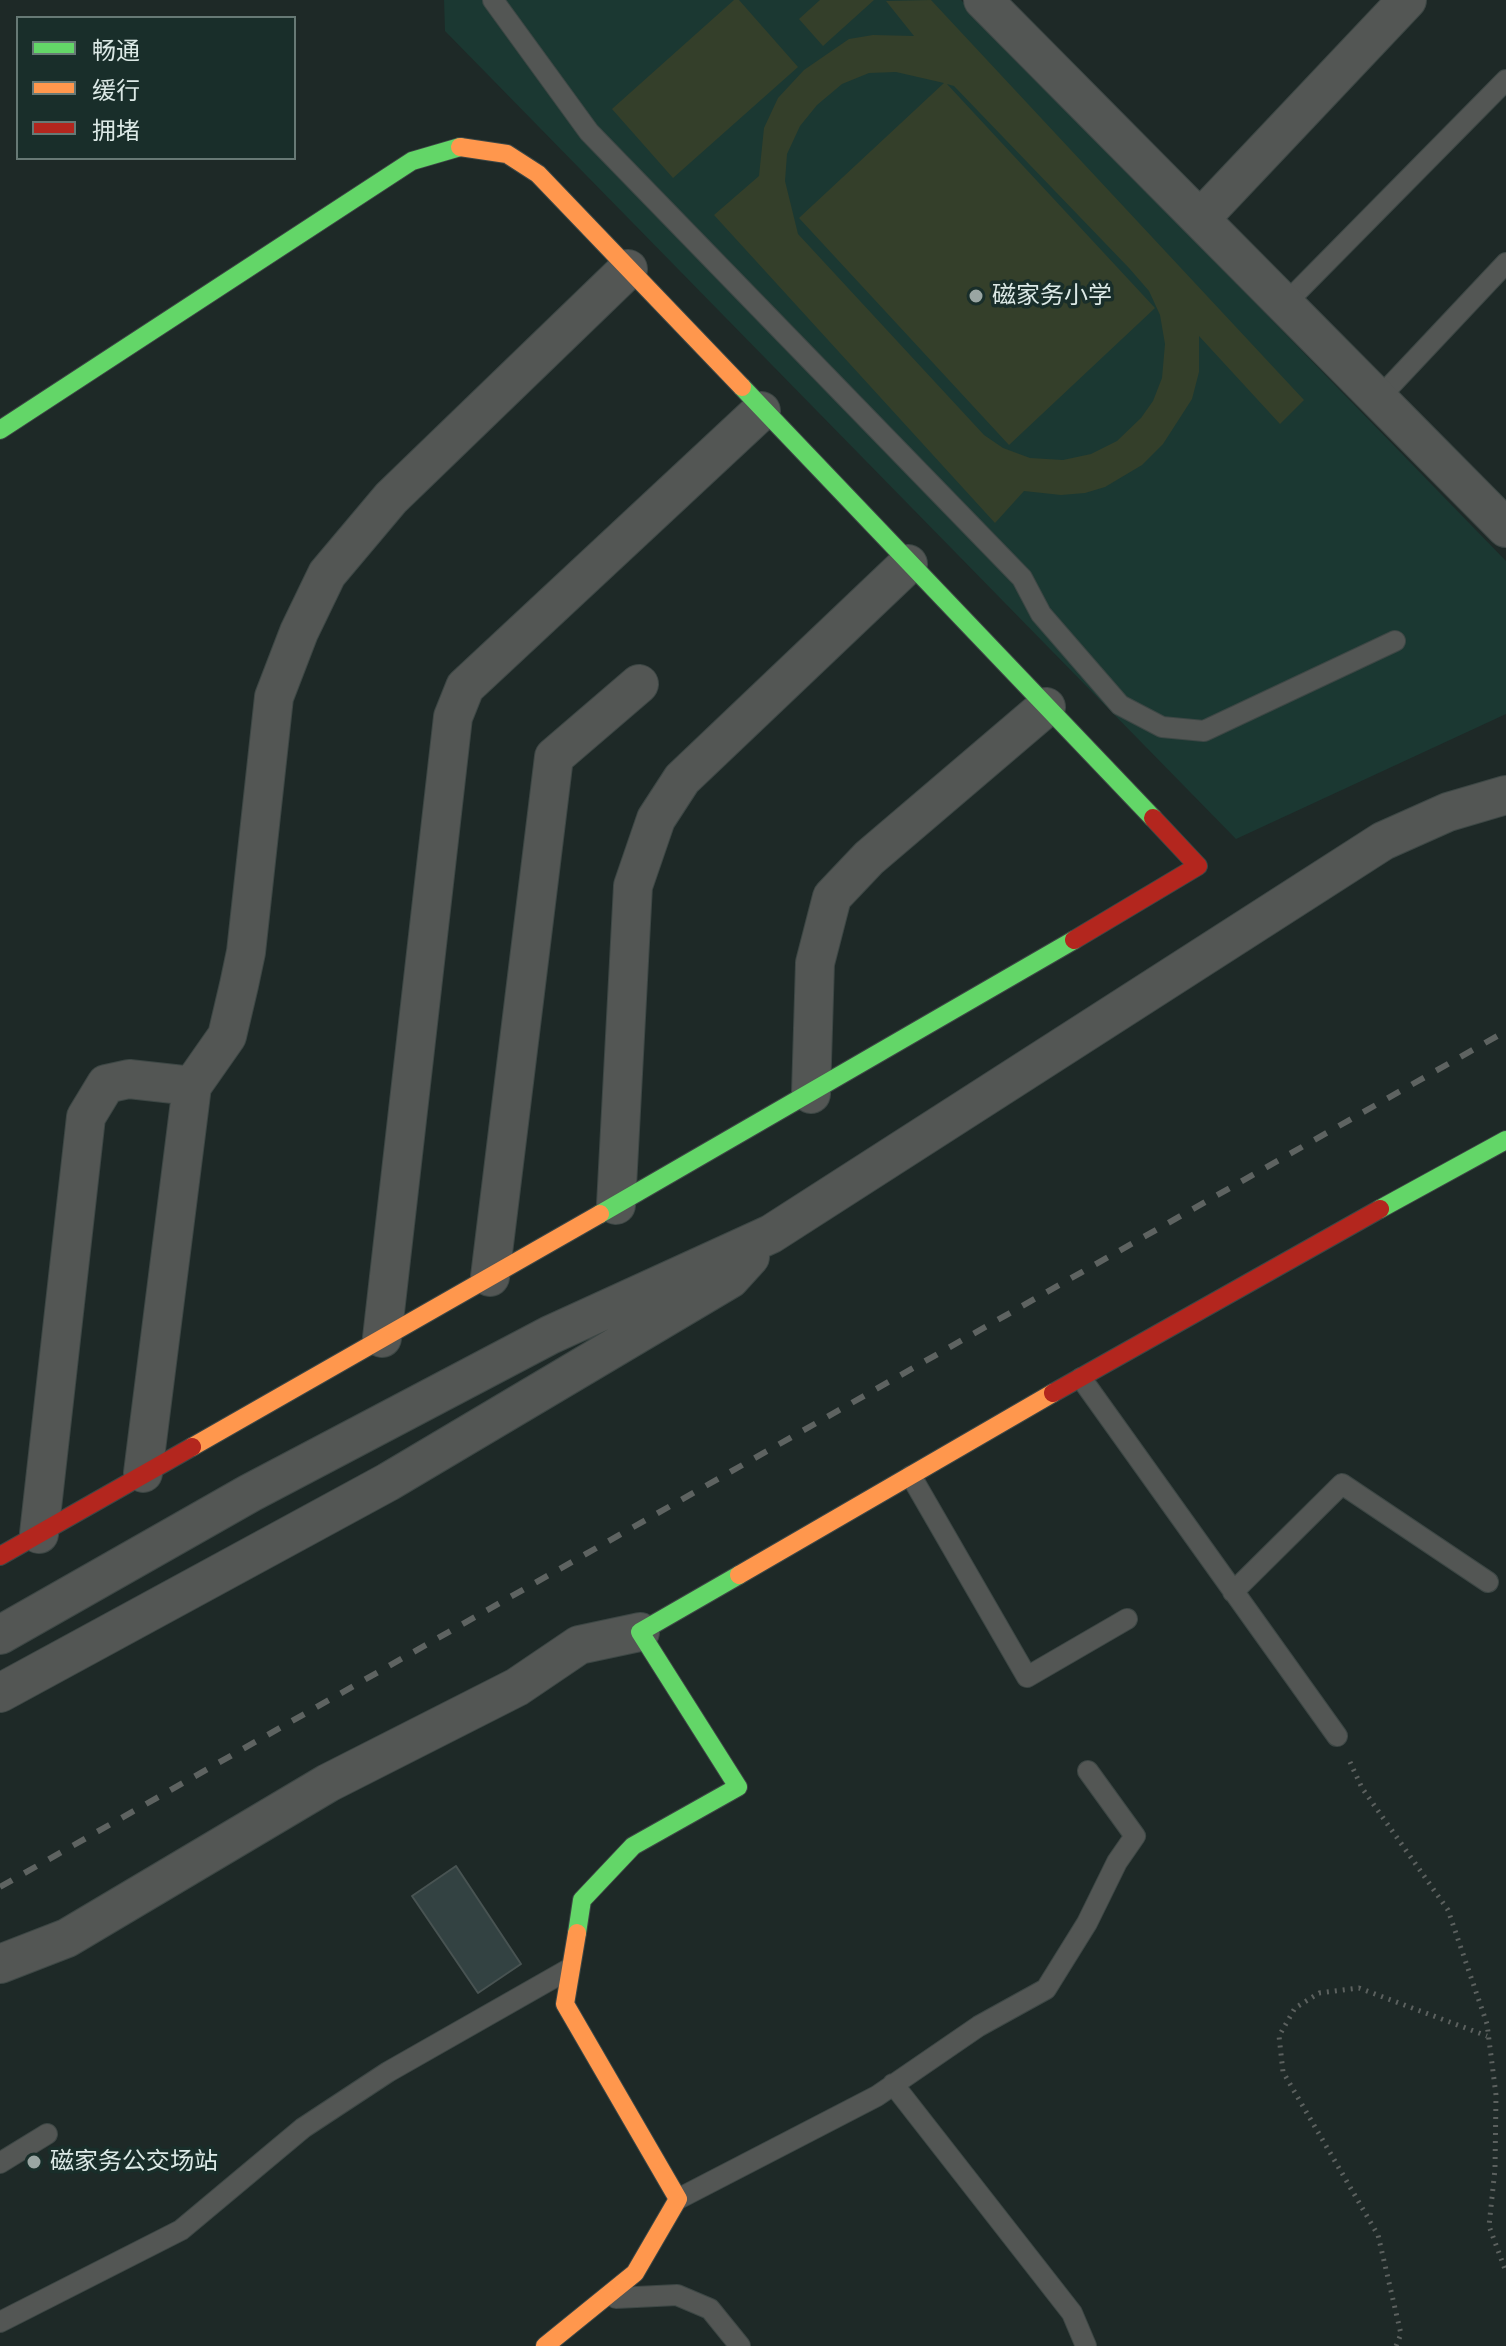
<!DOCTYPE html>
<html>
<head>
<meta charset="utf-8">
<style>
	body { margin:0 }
	#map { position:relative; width:1506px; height:2346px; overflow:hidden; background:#1e2927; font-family:Literata,"Noto Sans SC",serif }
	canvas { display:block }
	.legend { position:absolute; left:16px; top:16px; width:280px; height:144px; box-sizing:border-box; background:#192e2a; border:2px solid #677975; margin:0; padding:10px 14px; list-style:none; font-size:24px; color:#dce9e6 }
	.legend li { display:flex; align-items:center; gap:16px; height:40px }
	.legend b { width:40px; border:2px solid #677975 }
</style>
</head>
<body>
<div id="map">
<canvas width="1506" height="2346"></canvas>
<ul class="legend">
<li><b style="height:10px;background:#63d668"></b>畅通</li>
<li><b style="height:10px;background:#ff974d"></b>缓行</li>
<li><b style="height:10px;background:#b3261e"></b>拥堵</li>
</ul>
</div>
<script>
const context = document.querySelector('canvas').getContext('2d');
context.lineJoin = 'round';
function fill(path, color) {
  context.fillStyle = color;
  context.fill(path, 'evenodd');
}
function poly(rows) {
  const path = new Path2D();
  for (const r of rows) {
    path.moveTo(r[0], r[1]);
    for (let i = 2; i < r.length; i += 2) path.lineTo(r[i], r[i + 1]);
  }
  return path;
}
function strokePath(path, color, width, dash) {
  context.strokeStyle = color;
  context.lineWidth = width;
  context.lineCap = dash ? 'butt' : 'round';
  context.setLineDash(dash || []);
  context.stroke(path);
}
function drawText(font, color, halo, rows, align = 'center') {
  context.font = font + ' Literata,"Noto Sans SC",serif';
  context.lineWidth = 7;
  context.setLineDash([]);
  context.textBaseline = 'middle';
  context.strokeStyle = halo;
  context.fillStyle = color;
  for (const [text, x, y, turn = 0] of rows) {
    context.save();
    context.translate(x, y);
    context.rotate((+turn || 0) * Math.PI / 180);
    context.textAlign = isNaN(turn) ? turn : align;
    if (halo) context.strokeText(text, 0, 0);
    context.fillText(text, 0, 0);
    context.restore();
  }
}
const built = poly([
	[444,0,961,0,1506,561,1506,714,1236,839,445,31]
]);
const green = poly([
	[734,0,739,0,798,67,673,178,612,109],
	[820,0,874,0,823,46,799,19],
	[931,0,1304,400,1280,424,1199,336,1199,372,1192,399,1163,444,1142,465,1105,487,1085,493,1061,495,1024,491,995,523,714,215,759,176,764,128,778,98,804,70,849,39,873,35,914,36,886,1],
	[896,72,944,83,799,218,1009,445,1155,308,947,84,954,86,1129,268,1149,291,1160,315,1165,344,1162,378,1153,401,1141,418,1117,441,1091,454,1063,460,1030,458,1003,448,984,435,798,234,785,181,787,154,800,126,817,105,842,84,869,73]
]);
const building = poly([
	[456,1866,521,1964,478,1993,412,1896,456,1866]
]);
const path = poly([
	[1350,1762,1362,1788,1448,1910,1487,2024,1496,2095,1495,2169,1489,2226,1506,2272],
	[1396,2346,1401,2334,1378,2235,1283,2072,1279,2036,1295,2008,1319,1993,1359,1988,1487,2036]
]);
const lane = poly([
	[493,0,589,132,1022,578,1041,614,1120,705,1162,727,1204,731,1395,641],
	[1285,304,1506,80],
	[1378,399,1506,263],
	[1081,1378,1337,1736],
	[911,1476,1027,1677,1127,1619],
	[1233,1592,1342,1484,1488,1582],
	[893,2084,1072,2313,1086,2346],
	[0,2163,47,2134],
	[678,2199,877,2096,979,2026,1046,1989,1087,1923,1117,1862,1135,1836,1088,1771],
	[616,2298,677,2295,710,2309,740,2346],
	[0,2322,181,2230,303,2128,388,2072,569,1969]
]);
const street = poly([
	[983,0,1506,528],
	[1200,219,1407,0],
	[811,1094,815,963,832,897,869,858,1046,707],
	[616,1205,633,886,656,819,682,779,908,564],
	[490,1277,554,757,639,684],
	[382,1338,453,717,465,687,761,411],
	[143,1473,192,1086,227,1036,239,985,246,952,274,697,299,632,327,574,391,498,628,269],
	[39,1534,86,1117,106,1084,129,1079,192,1086],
	[0,1635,250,1493,550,1335,771,1234,1383,841,1448,812,1506,795],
	[0,1693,388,1482,730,1279,750,1257],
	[0,1964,67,1938,328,1783,517,1687,579,1645,640,1632]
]);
const fast = poly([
	[742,387,1153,818],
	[0,430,412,161,460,147],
	[1380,1209,1506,1140],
	[600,1214,1074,940],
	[577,1933,582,1900,633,1846,738,1787,640,1632,739,1575]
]);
const slow = poly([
	[460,147,507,154,538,174,742,387],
	[192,1447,600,1214],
	[739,1575,1053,1393],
	[545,2346,635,2273,678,2199,565,2004,577,1933]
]);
const jam = poly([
	[1074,940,1198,866,1153,818],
	[1053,1393,1380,1209],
	[0,1556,192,1447]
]);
const rail = poly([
	[0,1887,1506,1031]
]);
const markers = [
	[976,296,8,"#9aa6a3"],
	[34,2162,8,"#9aa6a3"]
];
const poiNames = [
	["磁家务小学",992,296],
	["磁家务公交场站",50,2162]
];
fill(built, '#1b3832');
fill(green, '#343f2a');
fill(building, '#334242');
strokePath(building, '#485352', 2);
strokePath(lane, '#3d4745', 22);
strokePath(street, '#3d4745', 40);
strokePath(fast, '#3d4745', 20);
strokePath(slow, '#3d4745', 20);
strokePath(jam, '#3d4745', 20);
strokePath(path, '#5c615f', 5, [2, 6]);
strokePath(lane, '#535654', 20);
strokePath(street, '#535654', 38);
strokePath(fast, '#63d668', 18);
strokePath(slow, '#ff974d', 18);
strokePath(jam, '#b3261e', 18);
strokePath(rail, '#5e6361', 6, [14, 14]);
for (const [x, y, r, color] of markers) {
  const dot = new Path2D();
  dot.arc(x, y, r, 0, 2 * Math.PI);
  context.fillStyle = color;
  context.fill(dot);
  strokePath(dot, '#192e2a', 3);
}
drawText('24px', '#dce9e6', '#192e2a', poiNames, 'left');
</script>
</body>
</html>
